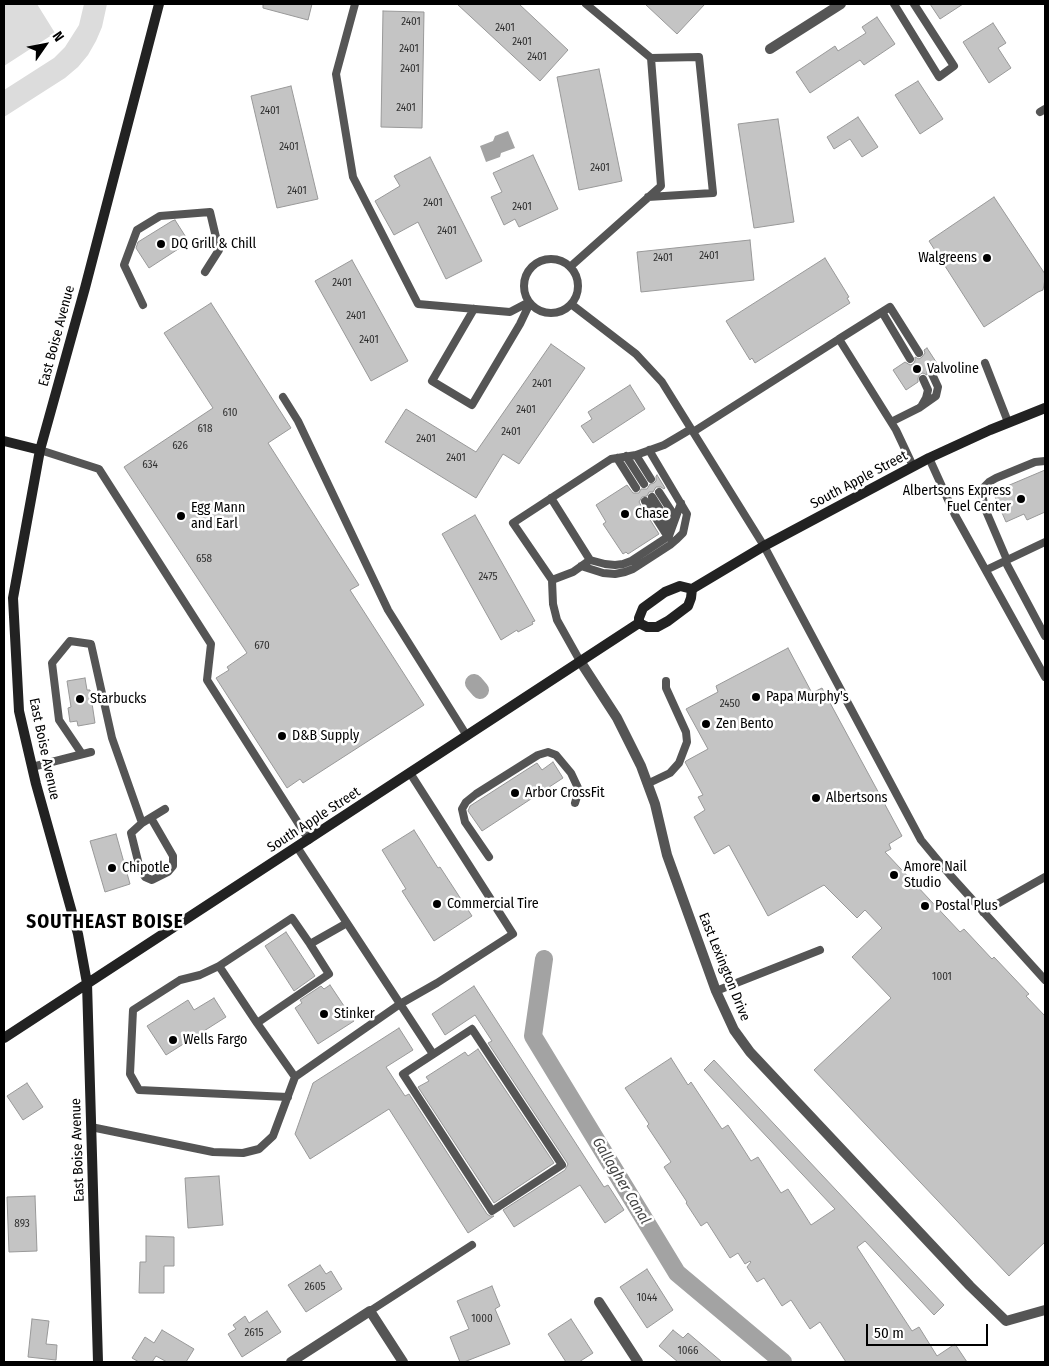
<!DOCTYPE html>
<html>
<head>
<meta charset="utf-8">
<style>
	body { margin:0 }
	#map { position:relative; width:1049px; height:1366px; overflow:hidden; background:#fff; font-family:"Fira Sans Condensed",sans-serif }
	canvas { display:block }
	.frame { position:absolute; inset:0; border:5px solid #000; pointer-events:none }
	.north { position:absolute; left:20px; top:20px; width:50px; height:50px; -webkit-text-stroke:4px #fff; paint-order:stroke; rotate:57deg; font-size:14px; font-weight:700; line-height:20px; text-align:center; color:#000 }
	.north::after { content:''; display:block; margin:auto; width:18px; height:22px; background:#000; clip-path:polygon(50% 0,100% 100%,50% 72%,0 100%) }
	.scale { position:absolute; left:866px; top:1324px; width:122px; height:22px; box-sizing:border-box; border:2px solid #000; border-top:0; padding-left:6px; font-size:15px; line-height:18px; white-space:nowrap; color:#000; -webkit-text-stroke:4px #fff; paint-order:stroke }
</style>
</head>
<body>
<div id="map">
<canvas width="1049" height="1366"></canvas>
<div class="frame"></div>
<div class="north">N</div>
<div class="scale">50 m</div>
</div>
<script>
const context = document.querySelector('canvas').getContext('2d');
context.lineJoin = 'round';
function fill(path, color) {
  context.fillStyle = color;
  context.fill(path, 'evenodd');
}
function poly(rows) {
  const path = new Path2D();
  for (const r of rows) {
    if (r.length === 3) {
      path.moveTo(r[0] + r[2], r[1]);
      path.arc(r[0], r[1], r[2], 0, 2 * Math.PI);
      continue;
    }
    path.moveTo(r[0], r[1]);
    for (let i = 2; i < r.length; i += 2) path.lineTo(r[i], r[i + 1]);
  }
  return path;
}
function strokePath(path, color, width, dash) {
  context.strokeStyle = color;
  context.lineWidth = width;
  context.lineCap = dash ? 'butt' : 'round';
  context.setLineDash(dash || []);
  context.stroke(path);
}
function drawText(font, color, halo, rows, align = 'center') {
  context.font = font + ' "Fira Sans Condensed",sans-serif';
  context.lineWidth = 5;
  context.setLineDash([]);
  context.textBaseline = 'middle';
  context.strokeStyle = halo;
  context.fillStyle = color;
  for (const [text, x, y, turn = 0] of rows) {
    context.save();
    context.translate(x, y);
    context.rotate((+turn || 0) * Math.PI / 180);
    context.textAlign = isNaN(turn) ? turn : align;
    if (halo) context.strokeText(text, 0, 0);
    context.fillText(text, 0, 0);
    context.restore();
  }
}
const green = poly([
	[4,4,37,4,55,33,4,66],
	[84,4,107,4,102,27,96,41,88,55,78,67,65,78,4,117,4,90,54,58,65,47,79,25]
]);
const water = poly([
	[508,131,515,148,501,153,500,157,486,162,480,146,493,141,495,136]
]);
const canal = poly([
	[474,683,480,690],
	[544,959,533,1036,677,1273,783,1362]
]);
const building = poly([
	[263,4,312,4,308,20,263,8,263,4],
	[457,4,519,4,568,50,540,81,457,4],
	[645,4,705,4,677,34,645,4],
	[930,4,963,4,940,19,930,4],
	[383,11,424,12,422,128,381,127,383,11],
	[877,17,895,44,864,65,860,60,810,93,796,72,835,46,838,51,866,33,862,27,877,17],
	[993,23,1006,43,998,48,1011,68,989,83,963,42,993,23],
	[599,69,622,181,579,190,557,77,599,69],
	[918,81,943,119,920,134,895,95,918,81],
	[291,86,318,199,277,208,251,96,291,86],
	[858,117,878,147,862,157,850,139,834,149,827,137,858,117],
	[778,119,794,222,754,228,738,124,778,119],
	[533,155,558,209,519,227,515,219,504,225,491,197,502,192,493,173,533,155],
	[430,157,482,261,446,279,418,222,394,235,375,201,400,186,394,176,430,157],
	[994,197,1045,274,1045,279,1043,290,1038,292,984,327,929,241,994,197],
	[175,220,189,242,149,268,136,248,138,242,172,221,175,220],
	[750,240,754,280,641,292,637,252,750,240],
	[825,258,849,297,847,298,850,303,755,363,752,358,750,360,726,321,825,258],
	[352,260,408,361,371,381,315,281,352,260],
	[211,303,291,428,268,443,359,585,350,590,424,705,303,783,300,779,287,788,216,678,229,670,227,667,247,653,124,467,213,408,164,333,211,303],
	[551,344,585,368,519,464,503,454,476,498,385,442,406,409,476,452,551,344],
	[927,348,940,368,936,371,933,368,930,369,927,371,927,375,923,373,920,374,918,378,918,382,906,390,893,370,905,362,910,365,913,364,915,361,915,357,919,359,922,357,925,353,924,350,927,348],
	[630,385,645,409,593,443,581,426,592,419,588,412,630,385],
	[1045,470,1045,512,1027,520,1024,514,1006,522,993,492,1045,470],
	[657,475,665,488,664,489,661,487,656,487,653,492,649,492,647,496,642,497,639,502,659,534,628,554,626,552,623,554,603,524,606,522,596,505,627,485,633,493,639,493,641,489,647,489,650,484,654,483,656,481,656,476,657,475],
	[475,515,535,621,532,622,533,624,518,632,517,630,501,640,442,534,475,515],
	[788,648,812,693,822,688,902,836,889,844,891,849,885,852,960,932,964,929,992,959,994,957,1029,994,1026,996,1045,1016,1045,1242,1009,1276,814,1070,891,998,852,957,882,928,865,910,857,918,824,885,768,916,729,845,714,854,694,817,705,810,698,797,703,795,685,762,686,761,708,749,686,709,718,692,716,686,788,648],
	[85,678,87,690,90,690,95,723,78,726,77,721,70,722,68,708,71,707,67,681,85,678],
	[553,762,563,778,482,831,468,811,470,806,537,763,542,770,553,762],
	[414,830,438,868,440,867,472,916,434,941,402,891,406,889,382,850,414,830],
	[116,834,130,884,105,892,90,841,116,834],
	[286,932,315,976,294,991,265,946,286,932],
	[330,985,354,1021,318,1044,295,1008,302,1003,300,1000,321,986,324,989,330,985],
	[474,986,604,1187,608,1185,624,1210,605,1223,580,1185,514,1227,503,1210,565,1170,568,1164,488,1043,492,1041,475,1015,445,1035,432,1014,474,986],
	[214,998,226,1017,166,1055,147,1026,188,1000,194,1010,214,998],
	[399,1028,413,1050,386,1067,405,1096,409,1094,487,1214,490,1216,494,1216,468,1233,389,1109,310,1159,295,1134,313,1083,399,1028],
	[478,1049,554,1163,494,1203,418,1087,429,1081,426,1077,465,1052,468,1056,478,1049],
	[671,1058,688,1085,691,1082,722,1129,728,1125,751,1161,758,1157,781,1193,788,1189,811,1225,835,1209,704,1070,714,1060,944,1305,934,1315,865,1241,857,1247,912,1331,919,1327,937,1356,955,1344,967,1362,846,1362,820,1322,810,1329,791,1300,782,1306,764,1278,757,1282,747,1267,751,1262,750,1261,745,1264,738,1253,730,1258,707,1222,701,1226,686,1203,687,1202,664,1167,671,1162,647,1126,649,1124,625,1088,671,1058],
	[27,1083,43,1107,23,1120,7,1096,27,1083],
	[219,1176,223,1225,188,1228,185,1178,219,1176],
	[35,1196,37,1251,9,1252,7,1197,35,1196],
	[146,1236,174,1237,174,1266,164,1266,164,1293,139,1293,140,1262,146,1262,146,1236],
	[320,1265,326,1274,331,1271,342,1289,306,1312,288,1285,320,1265],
	[647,1269,673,1310,647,1328,620,1287,647,1269],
	[492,1286,500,1306,495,1309,510,1344,464,1362,460,1362,450,1337,469,1329,457,1301,492,1286],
	[267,1311,281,1332,242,1357,228,1334,236,1329,233,1325,245,1316,249,1323,267,1311],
	[32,1319,49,1321,46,1344,57,1345,56,1360,28,1357,32,1319],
	[571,1319,593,1353,579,1362,566,1362,548,1334,571,1319],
	[162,1330,194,1349,186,1362,167,1362,156,1356,152,1362,139,1362,132,1358,145,1337,154,1343,162,1330],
	[673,1330,683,1338,688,1333,722,1362,678,1362,659,1346,673,1330]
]);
const lane = poly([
	[355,4,336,74,353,177,418,304,510,312,529,302],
	[894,4,939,77,954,66,914,4],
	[1040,112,1045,109],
	[648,197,713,193,699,57,651,58],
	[551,286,27],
	[570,267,661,186,651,58,586,4],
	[571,304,636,354,662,382,764,546,921,840,950,875,1045,980],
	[143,305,124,265,137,230,160,216,210,212,219,250,205,272],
	[474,309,432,381,472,405,520,324,530,303],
	[882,312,910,359],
	[839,339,890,307,919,353],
	[985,363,1008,422],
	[283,397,298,421,388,610,467,736],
	[922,405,926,398,928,390,923,379],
	[891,422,919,408,936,396,938,387,932,374],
	[693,432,839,339,896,430,913,466],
	[40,450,99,469,211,644,207,680,309,840],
	[636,455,651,479],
	[626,456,644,484],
	[617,458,636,488],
	[929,458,955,515,1045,677],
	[659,492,672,512,672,524],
	[652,497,671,527],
	[551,498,590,560,573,572,552,580],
	[645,501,668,537],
	[590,560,605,564,615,565,623,564,631,561,669,536,681,503],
	[1007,560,986,511,982,495,983,488,989,482,996,478,1035,462,1045,461],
	[1005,561,1045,636],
	[581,566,603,573,615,574,625,572,633,569,670,545,677,539,683,533,687,514,649,450],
	[986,570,1045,542],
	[580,661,557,620,553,604,552,580,513,523,611,459,636,455,664,445,691,429],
	[82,754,59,720,52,663,70,641,91,644,112,738,142,823,165,809],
	[32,767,91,752],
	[647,784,670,773,679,763,687,742,686,732,666,688,666,681],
	[142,823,131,833,140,869,145,877,152,880,168,872,173,866,173,856,151,818],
	[297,847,433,1054],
	[489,857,465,822,462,809,466,802,476,794,538,755,548,752,556,755,571,773,579,790,575,803],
	[983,912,1045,877],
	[310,944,292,918,219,966,257,1023,329,974,310,944,347,923],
	[219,966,200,975,180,980,133,1010,130,1074,139,1090,288,1097],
	[716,991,820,950],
	[257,1023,295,1077],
	[472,1029,562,1165,492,1211,403,1074,472,1029],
	[91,1127,213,1152,243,1153,259,1149,273,1136,295,1077,400,1004,437,983,513,934,410,773],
	[370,1311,472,1245]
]);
const street = poly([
	[770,49,841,4],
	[580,661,617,718,641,766,655,804,667,855,716,991,734,1030,750,1052,970,1286,1006,1321,1045,1310],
	[599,1302,638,1362],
	[291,1362,370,1311,403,1362]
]);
const secondary = poly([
	[4,441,40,450],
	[639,623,647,627,657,627,668,621,688,606,691,598,692,589,764,546,929,458,990,430,1045,408],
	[639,623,639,618,643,608,665,592,680,586,692,589],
	[4,1038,639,623],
	[98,1362,87,983,78,934,36,784,19,711,13,598,40,450,85,288,159,4]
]);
const markers = [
	[161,244,5,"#000"],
	[987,258,5,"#000"],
	[917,369,5,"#000"],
	[1021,499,5,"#000"],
	[625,514,5,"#000"],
	[181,516,5,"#000"],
	[756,697,5,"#000"],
	[80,699,5,"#000"],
	[706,724,5,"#000"],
	[282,736,5,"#000"],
	[515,793,5,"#000"],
	[816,798,5,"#000"],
	[112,868,5,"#000"],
	[894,875,5,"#000"],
	[437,904,5,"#000"],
	[925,906,5,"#000"],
	[324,1014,5,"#000"],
	[173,1040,5,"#000"]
];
const numberNames = [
	["2401",411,22],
	["2401",505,28],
	["2401",522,42],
	["2401",409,49],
	["2401",537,57],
	["2401",410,69],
	["2401",406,108],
	["2401",270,111],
	["2401",289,147],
	["2401",600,168],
	["2401",297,191],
	["2401",433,203],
	["2401",522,207],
	["2401",447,231],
	["2401",709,256],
	["2401",663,258],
	["2401",342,283],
	["2401",356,316],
	["2401",369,340],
	["2401",542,384],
	["2401",526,410],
	["610",230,413],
	["618",205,429],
	["2401",511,432],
	["2401",426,439],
	["626",180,446],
	["2401",456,458],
	["634",150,465],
	["658",204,559],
	["2475",488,577],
	["670",262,646],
	["2450",730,704],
	["1001",942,977],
	["893",22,1224],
	["2605",315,1287],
	["1044",647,1298],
	["1000",482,1319],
	["2615",254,1333],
	["1066",688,1351]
];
const poiNames = [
	["DQ Grill & Chill",171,244],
	["Walgreens",977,258,"right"],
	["Valvoline",927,369],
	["Albertsons Express",1011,491,"right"],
	["Fuel Center",1011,507,"right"],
	["Egg Mann",191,508],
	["and Earl",191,524],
	["Chase",635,514],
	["Papa Murphy's",766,697],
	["Starbucks",90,699],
	["Zen Bento",716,724],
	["D&B Supply",292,736],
	["Arbor CrossFit",525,793],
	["Albertsons",826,798],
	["Amore Nail",904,867],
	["Studio",904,883],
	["Chipotle",122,868],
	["Commercial Tire",447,904],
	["Postal Plus",935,906],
	["Stinker",334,1014],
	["Wells Fargo",183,1040]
];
const streetNames = [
	["East Boise Avenue",57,336,-75],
	["South Apple Street",859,480,-28],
	["East Boise Avenue",44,749,78],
	["South Apple Street",314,820,-33],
	["East Lexington Drive",724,967,68],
	["East Boise Avenue",78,1150,-92]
];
const waterNames = [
	["Gallagher Canal",621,1181,59]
];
const districtNames = [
	["SOUTHEAST BOISE",105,923]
];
fill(green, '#dcdcdc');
fill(water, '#a3a3a3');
strokePath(canal, '#a3a3a3', 18);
fill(building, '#c4c4c4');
strokePath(building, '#999', 1);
strokePath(lane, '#555', 8);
strokePath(street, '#555', 10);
strokePath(secondary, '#222', 10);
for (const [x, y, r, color] of markers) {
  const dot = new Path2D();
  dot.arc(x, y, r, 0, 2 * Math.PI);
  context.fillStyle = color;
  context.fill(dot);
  strokePath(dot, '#fff', 2);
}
drawText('11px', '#313131', null, numberNames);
drawText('14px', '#000', '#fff', poiNames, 'left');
drawText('14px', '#000', '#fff', streetNames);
drawText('italic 15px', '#444', '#fff', waterNames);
context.letterSpacing = '1px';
drawText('bold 19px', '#000', '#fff', districtNames);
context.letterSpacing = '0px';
</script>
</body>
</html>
